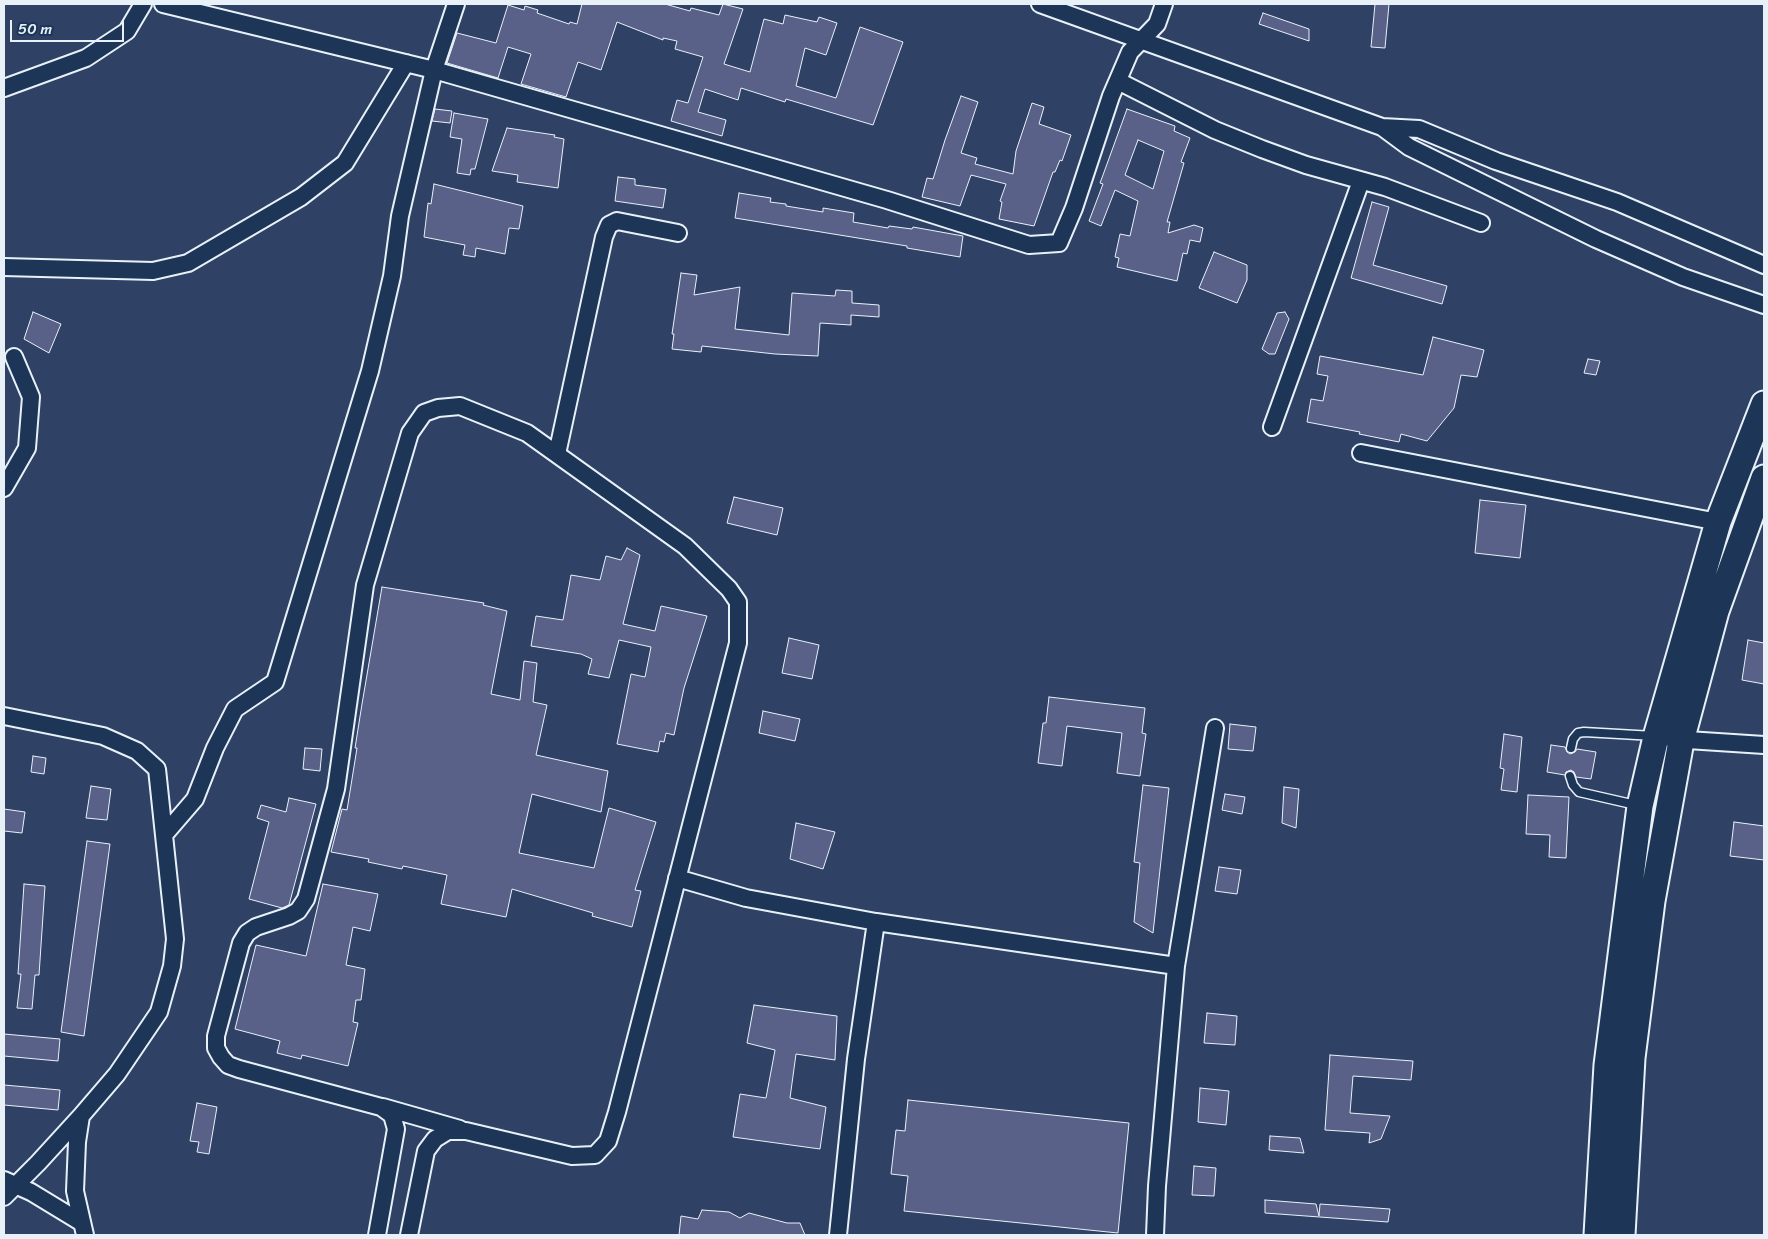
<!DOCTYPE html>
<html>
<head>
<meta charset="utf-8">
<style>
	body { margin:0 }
	#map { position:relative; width:1768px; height:1239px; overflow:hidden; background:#2f4266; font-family:Sriracha,sans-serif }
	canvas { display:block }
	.frame { position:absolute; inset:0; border:5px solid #e8f1f8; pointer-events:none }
	.scale { position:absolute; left:10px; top:20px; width:114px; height:22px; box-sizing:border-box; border:2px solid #e8f1f8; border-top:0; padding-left:6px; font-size:15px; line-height:18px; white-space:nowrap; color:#e8f1f8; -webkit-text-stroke:4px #1d3557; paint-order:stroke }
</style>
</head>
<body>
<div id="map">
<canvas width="1768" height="1239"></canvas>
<div class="frame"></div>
<div class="scale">50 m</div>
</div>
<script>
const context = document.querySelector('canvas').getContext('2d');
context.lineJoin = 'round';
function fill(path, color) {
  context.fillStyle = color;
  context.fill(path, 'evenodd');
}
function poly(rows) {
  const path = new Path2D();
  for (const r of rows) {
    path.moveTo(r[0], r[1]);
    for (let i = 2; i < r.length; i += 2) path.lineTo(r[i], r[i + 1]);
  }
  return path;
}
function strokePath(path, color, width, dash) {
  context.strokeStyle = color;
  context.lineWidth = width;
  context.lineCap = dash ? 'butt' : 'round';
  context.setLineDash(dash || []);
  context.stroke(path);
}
const building = poly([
	[582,4,665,4,690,11,691,8,719,15,723,4,743,9,724,64,750,72,764,19,783,24,785,15,817,22,819,17,837,23,826,55,805,48,796,86,836,98,860,27,903,42,873,125,786,99,785,102,741,88,738,100,705,89,698,112,726,120,722,136,671,121,677,100,688,103,703,57,675,49,677,41,663,38,663,40,617,22,601,70,578,62,566,97,521,84,531,54,508,47,498,78,447,63,457,33,496,43,508,5,524,10,525,6,538,10,537,13,569,24,570,22,577,24,582,4],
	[1375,4,1389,4,1385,48,1371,47,1375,4],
	[1263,13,1309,29,1309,41,1259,24,1263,13],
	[961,96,978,102,961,153,977,158,975,164,1013,174,1016,151,1032,103,1044,107,1039,124,1071,135,1062,161,1060,160,1055,172,1053,172,1034,226,999,219,1002,202,1000,201,1006,184,971,175,960,206,922,197,927,178,933,179,945,140,961,96],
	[435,109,452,111,450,123,432,121,435,109],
	[1127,109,1175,126,1174,131,1190,138,1181,162,1184,163,1167,222,1170,222,1168,233,1194,225,1203,228,1200,242,1190,240,1187,254,1183,253,1177,281,1117,267,1119,258,1115,257,1120,234,1130,236,1138,201,1115,190,1101,226,1089,221,1103,184,1100,183,1103,175,1127,109],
	[1138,140,1164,151,1153,189,1125,175,1138,140],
	[454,113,488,119,475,169,471,169,470,175,457,173,462,139,450,137,454,113],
	[507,128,555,135,554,137,564,139,558,188,517,182,518,175,492,171,507,128],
	[618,177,635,179,635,185,666,189,663,208,615,201,618,177],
	[434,184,523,206,519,229,509,228,505,254,476,248,475,257,463,255,465,245,424,237,428,203,431,204,434,184],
	[739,193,771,198,770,202,786,204,786,206,823,212,823,208,854,213,853,222,888,228,889,226,912,229,913,227,963,236,960,257,907,248,907,246,735,218,739,193],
	[1372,202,1389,207,1373,265,1447,286,1442,304,1351,278,1372,202],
	[1214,252,1247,265,1247,280,1237,303,1199,288,1214,252],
	[681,273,697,275,694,295,740,287,735,329,789,335,792,293,835,296,836,290,852,291,852,303,879,305,879,317,851,315,851,325,820,323,818,356,775,354,702,346,701,352,672,349,674,334,672,334,681,273],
	[33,312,61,324,49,353,24,339,33,312],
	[1285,312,1289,319,1275,354,1269,354,1262,349,1277,313,1285,312],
	[1433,337,1484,350,1477,377,1461,375,1454,408,1427,441,1401,434,1399,442,1359,434,1360,432,1307,422,1311,399,1323,401,1328,376,1317,374,1320,356,1423,375,1433,337],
	[1588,359,1600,361,1596,375,1584,373,1588,359],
	[734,497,783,508,777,535,727,523,734,497],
	[1480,500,1526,505,1520,558,1475,553,1480,500],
	[627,548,640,555,623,624,655,631,661,606,707,616,684,688,674,735,666,733,664,742,660,741,658,752,617,744,631,674,645,677,651,647,619,640,609,678,588,674,592,659,581,654,531,646,536,616,563,620,571,575,600,580,606,556,621,560,627,548],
	[382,587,484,603,483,605,507,611,491,694,520,700,524,661,537,663,533,702,547,705,536,755,608,771,601,812,532,794,519,853,594,868,609,808,656,822,635,890,641,891,632,927,592,916,593,913,512,889,506,917,441,904,447,875,403,866,402,869,368,862,369,859,331,852,342,809,347,810,357,748,355,748,362,704,382,587],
	[789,638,819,645,812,679,782,673,789,638],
	[1748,640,1764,643,1764,684,1742,680,1748,640],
	[1049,697,1145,708,1142,733,1146,734,1140,776,1117,773,1122,733,1067,726,1062,766,1038,763,1043,723,1046,723,1049,697],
	[763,711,800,719,795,741,759,733,763,711],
	[1230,724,1256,727,1253,751,1228,749,1230,724],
	[1504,734,1522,737,1517,792,1501,790,1504,769,1500,768,1504,734],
	[1551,745,1565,747,1567,752,1570,754,1575,752,1577,749,1596,752,1591,779,1576,777,1574,772,1571,770,1566,772,1565,775,1547,772,1551,745],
	[305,748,322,749,320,771,303,769,305,748],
	[33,756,46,758,44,774,31,772,33,756],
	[1143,785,1169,788,1153,933,1134,922,1140,863,1134,862,1143,785],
	[91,786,111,789,107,820,86,818,91,786],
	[1284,787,1299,789,1296,828,1282,823,1284,787],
	[1225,794,1245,797,1242,814,1222,810,1225,794],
	[1528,795,1569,797,1566,858,1549,857,1550,835,1526,834,1528,795],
	[289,798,316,804,289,905,282,908,249,899,269,822,257,818,261,805,286,812,289,798],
	[4,809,25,812,22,833,4,831,4,809],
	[1734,822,1764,826,1764,860,1730,856,1734,822],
	[796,823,835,832,823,869,790,859,796,823],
	[87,841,110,844,84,1036,61,1032,87,841],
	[1219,867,1241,870,1237,894,1215,891,1219,867],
	[24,884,45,886,39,975,35,975,32,1009,17,1008,21,974,18,974,24,884],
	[323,884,378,894,370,931,353,927,346,965,365,969,361,1000,356,1000,353,1022,358,1023,348,1066,302,1055,301,1059,277,1053,280,1041,235,1029,256,945,306,956,323,884],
	[754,1005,837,1016,835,1060,796,1054,790,1098,826,1107,820,1149,733,1137,740,1094,766,1098,775,1050,747,1043,754,1005],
	[1207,1013,1237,1016,1235,1045,1204,1043,1207,1013],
	[4,1034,60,1039,58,1061,4,1056,4,1034],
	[1330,1055,1413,1061,1411,1080,1353,1076,1350,1113,1390,1116,1381,1139,1369,1143,1370,1133,1325,1130,1330,1055],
	[4,1085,60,1090,58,1110,4,1105,4,1085],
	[1200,1088,1229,1091,1226,1125,1198,1122,1200,1088],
	[908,1100,1129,1123,1118,1233,904,1211,908,1176,891,1174,896,1130,905,1131,908,1100],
	[197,1103,217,1107,209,1154,197,1152,199,1142,190,1141,197,1103],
	[1270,1136,1300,1138,1304,1153,1269,1150,1270,1136],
	[1194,1166,1216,1168,1214,1196,1192,1195,1194,1166],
	[1265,1200,1316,1204,1319,1216,1320,1204,1390,1209,1388,1222,1265,1213,1265,1200],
	[702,1210,729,1212,740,1218,749,1213,787,1223,800,1223,805,1235,679,1235,681,1216,698,1219,702,1210]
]);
const service = poly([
	[1571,748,1573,739,1578,733,1584,732,1654,736],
	[1570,776,1573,785,1579,792,1636,805]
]);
const minor = poly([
	[163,4,434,70,887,200,1029,245,1059,243,1074,208,1111,96,1130,52,1157,24,1164,4],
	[1040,4,1382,127,1419,129,1496,161,1617,202,1764,265],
	[1118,81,1215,130,1262,149,1306,165,1385,187,1481,223],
	[4,88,86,58,127,31,143,4],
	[1382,127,1409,147,1596,239,1683,277,1764,305],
	[4,267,153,271,188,263,301,197,345,163,406,63],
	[1272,427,1361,181],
	[1361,453,1718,522],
	[557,454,604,237,609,225,617,221,678,233],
	[4,488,27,448,31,397,14,357],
	[4,716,103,736,137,751,157,769,175,939,172,966,159,1012,117,1074,81,1116,77,1142,75,1191,85,1235],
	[1672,739,1764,745],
	[164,835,195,799,215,748,235,709,275,682,370,371,392,276,400,216,434,70,456,4],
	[677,878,746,898,876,922,1176,966],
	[383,1107,460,1129],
	[4,1180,31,1192,82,1223],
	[4,1197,38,1163,81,1116],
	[377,1235,396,1129,392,1115,381,1107,239,1069,228,1065,221,1057,216,1048,216,1036,241,943,247,933,256,927,289,916,298,911,306,899,336,789,365,585,410,433,424,413,438,408,460,406,527,433,685,546,729,589,738,602,738,643,617,1112,608,1141,595,1155,572,1156,466,1131,448,1131,435,1139,426,1151,409,1235],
	[838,1235,856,1059,876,922],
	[1155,1235,1157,1186,1176,966,1215,728]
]);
const primary = poly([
	[1597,1235,1607,1065,1640,806,1656,737,1718,522,1764,404],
	[1622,1235,1632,1058,1652,901,1681,741,1716,611,1764,478]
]);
fill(building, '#5a6188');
strokePath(building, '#e8f1f8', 1);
strokePath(service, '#e8f1f8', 11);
strokePath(minor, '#e8f1f8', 20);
strokePath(primary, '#e8f1f8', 29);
strokePath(service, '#1d3557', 8);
strokePath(minor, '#1d3557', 16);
strokePath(primary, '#1d3557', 25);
</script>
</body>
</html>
